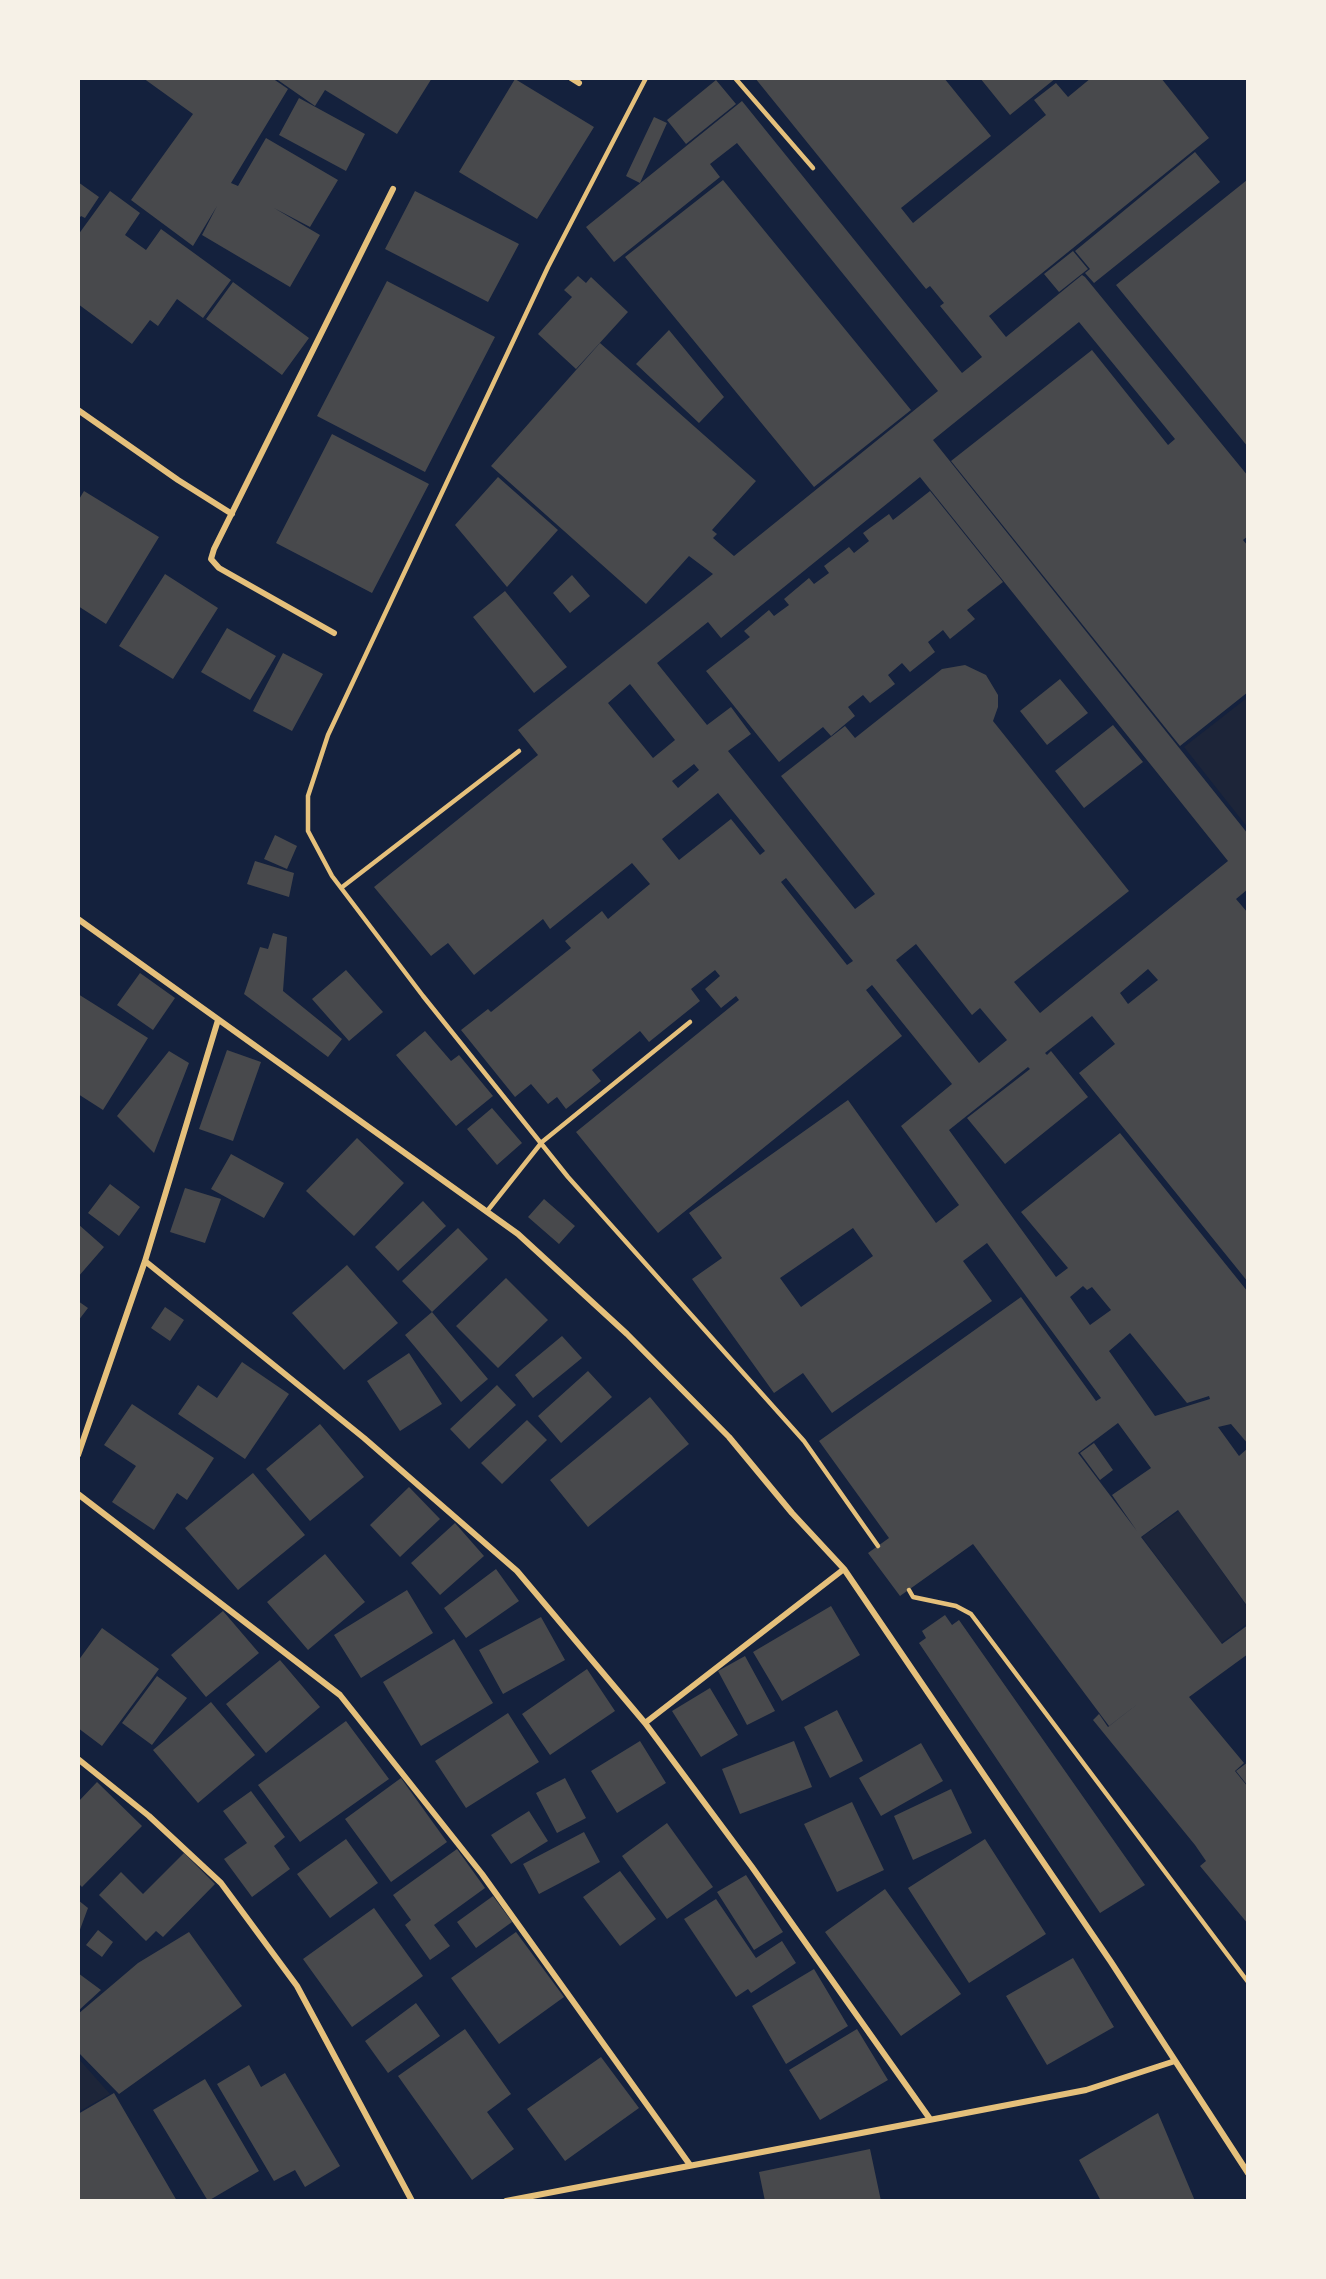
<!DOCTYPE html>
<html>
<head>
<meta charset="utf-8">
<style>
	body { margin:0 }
	#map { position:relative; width:1326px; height:2279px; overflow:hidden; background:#14213d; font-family:"Titillium Web",sans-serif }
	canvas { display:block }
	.frame { position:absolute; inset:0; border:80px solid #f6f1e7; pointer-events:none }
</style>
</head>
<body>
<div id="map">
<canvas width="1326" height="2279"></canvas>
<div class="frame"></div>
</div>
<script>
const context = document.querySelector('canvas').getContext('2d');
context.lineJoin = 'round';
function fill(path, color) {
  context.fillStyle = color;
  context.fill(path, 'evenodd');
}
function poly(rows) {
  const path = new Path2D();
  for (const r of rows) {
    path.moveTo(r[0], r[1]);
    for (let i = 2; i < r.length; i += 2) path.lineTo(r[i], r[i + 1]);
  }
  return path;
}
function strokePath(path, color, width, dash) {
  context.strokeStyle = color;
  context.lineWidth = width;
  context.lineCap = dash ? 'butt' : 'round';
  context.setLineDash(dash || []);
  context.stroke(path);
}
const green = poly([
	[1248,697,1248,828,1184,747],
	[1179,1511,1248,1608,1248,1623,1221,1643,1142,1537],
	[78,2058,110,2094,78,2112]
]);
const building = poly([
	[143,78,272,78,288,89,231,183,238,186,266,138,338,180,310,227,274,208,320,235,290,287,202,235,217,206,193,246,131,200,193,114],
	[275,78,432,78,397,134,325,90,315,106],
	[755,78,944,78,991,136,901,208,913,223,1046,115,1034,100,1056,83,1068,97,1091,78,1161,78,1209,138,989,316,1006,337,1082,275,1085,277,1248,476,1248,536,1243,540,1248,546,1248,692,1180,746,951,461,1092,350,1168,445,1175,439,1079,322,933,440,1248,834,1248,889,1236,899,1248,913,1248,1282,1079,1073,1115,1044,1092,1016,1045,1053,1047,1055,1051,1051,1088,1097,1005,1164,967,1118,1030,1069,1028,1067,949,1130,1056,1277,1068,1268,1021,1212,1120,1133,1248,1292,1248,1444,1231,1424,1218,1427,1239,1456,1248,1448,1248,1607,1178,1510,1141,1537,1222,1644,1248,1625,1248,1654,1189,1697,1244,1763,1235,1771,1248,1787,1248,1924,1200,1866,1206,1861,1195,1845,1093,1720,1099,1714,1108,1727,1140,1702,1109,1726,973,1544,900,1596,868,1553,889,1538,819,1441,1021,1297,1096,1401,1101,1398,987,1243,963,1261,992,1301,832,1413,803,1373,774,1393,692,1279,722,1258,689,1213,848,1100,936,1223,959,1205,901,1126,952,1084,872,985,866,990,902,1036,658,1233,576,1132,739,1000,736,996,721,1008,705,989,720,976,715,970,691,989,700,1001,649,1042,640,1031,592,1070,601,1081,566,1109,557,1097,548,1104,531,1084,515,1097,461,1030,488,1009,491,1012,571,948,565,941,602,911,608,919,650,884,632,863,550,929,543,919,474,975,448,943,431,956,374,887,538,755,518,730,713,574,689,556,646,604,491,466,600,343,756,481,712,530,717,534,713,538,734,556,938,391,737,143,710,164,720,177,614,262,586,227,742,101,962,373,982,357,940,306,944,303,930,286,926,289],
	[920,477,1228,861,1040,1013,1014,982,1129,891,993,721,998,707,998,695,986,675,965,665,942,669,855,738,845,726,781,776,875,894,855,909,728,751,751,734,731,707,707,725,657,663,708,622,721,638],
	[630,684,675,740,653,758,608,703],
	[694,764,699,770,678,788,672,781],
	[718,793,765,851,760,855,731,819,679,860,662,839],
	[786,878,853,961,847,965,781,882],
	[916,944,972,1015,980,1008,1007,1040,979,1063,896,960],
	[1148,969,1158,980,1128,1004,1120,993],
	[853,1228,873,1256,801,1307,780,1278],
	[1083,1286,1087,1290,1092,1287,1111,1310,1090,1325,1070,1297],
	[1130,1333,1187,1403,1209,1396,1210,1399,1155,1416,1109,1351],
	[1118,1423,1151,1468,1112,1495,1137,1531,1078,1453],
	[980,78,1056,78,1010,115],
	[515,79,594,127,537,219,459,172],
	[716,80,736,104,686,144,667,120],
	[299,98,365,134,346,171,279,135],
	[654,117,667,123,640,183,626,176],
	[1195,152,1220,182,1094,283,1085,273,1090,269,1075,251],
	[723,180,911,410,814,487,625,257],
	[1247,180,1248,181,1248,447,1116,285],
	[78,182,99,197,85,218,81,216,78,220],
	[110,191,140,213,125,235,146,250,161,229,231,280,203,318,177,299,158,326,150,320,132,344,78,304,78,235],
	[415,191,519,244,488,302,385,249],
	[1073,251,1088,269,1059,292,1044,274],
	[578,276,586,283,591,277,628,312,576,369,538,334,572,297,564,290],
	[387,281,495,337,425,472,317,416],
	[233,282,309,338,282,375,206,319],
	[669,330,724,397,699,423,636,364],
	[332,434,429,484,372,593,276,543],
	[498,477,558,530,507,587,455,525],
	[84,491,159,537,106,624,78,606,78,501],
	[930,491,1003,582,967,610,975,619,950,639,943,630,928,642,935,652,910,672,902,663,888,675,895,684,870,703,863,695,848,707,855,716,831,736,823,727,779,762,706,671,750,637,744,631,769,610,774,616,789,605,784,599,809,578,814,584,829,573,824,566,849,547,854,553,869,541,863,533,889,514,893,520],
	[165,574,218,608,173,679,119,646],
	[572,575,590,596,570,613,553,593],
	[505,591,567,667,534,693,473,617],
	[227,628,276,656,250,700,201,672],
	[283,653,323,674,292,731,253,711],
	[1060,679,1088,713,1047,745,1020,711],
	[1113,725,1143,762,1084,808,1055,771],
	[275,835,297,846,287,869,264,859],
	[255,861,294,873,289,897,247,884],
	[273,933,287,937,283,991,342,1039,328,1057,244,994,260,947,268,949],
	[346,970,383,1012,349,1041,312,999],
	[140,973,175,998,153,1030,117,1005],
	[78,994,148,1038,103,1110,78,1094],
	[425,1031,451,1061,459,1055,493,1096,456,1126,396,1055],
	[227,1050,261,1062,233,1141,199,1129],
	[169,1051,189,1063,154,1153,117,1116],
	[492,1108,522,1143,497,1165,467,1129],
	[357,1138,404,1183,354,1236,306,1191],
	[231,1154,284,1183,264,1218,211,1189],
	[110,1184,140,1207,119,1236,88,1213],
	[185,1188,221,1199,205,1243,170,1232],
	[544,1199,575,1226,559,1244,528,1217],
	[423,1201,446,1226,398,1271,375,1247],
	[78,1224,104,1247,78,1277],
	[458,1228,488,1259,432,1312,488,1379,461,1402,405,1335,432,1312,402,1281],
	[347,1265,398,1323,344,1370,292,1313],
	[506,1278,548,1320,498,1368,456,1326],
	[78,1301,88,1308,78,1321],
	[165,1307,184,1320,170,1341,151,1328],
	[562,1336,582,1358,533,1398,515,1375],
	[409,1353,442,1404,400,1431,367,1381],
	[242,1362,289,1394,245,1459,178,1414,198,1385,217,1398],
	[588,1371,612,1397,561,1443,538,1416],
	[497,1385,516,1405,469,1449,450,1429],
	[650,1397,689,1444,588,1527,550,1480],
	[132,1404,214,1458,187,1500,177,1493,154,1530,112,1502,136,1466,104,1445],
	[527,1420,547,1440,502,1484,481,1463],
	[320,1424,364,1477,310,1521,266,1469],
	[1094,1443,1113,1470,1100,1480,1080,1453],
	[253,1473,305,1535,238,1590,185,1528],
	[409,1487,440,1519,400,1557,370,1525],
	[455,1523,484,1556,440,1595,411,1563],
	[325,1554,365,1602,308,1650,267,1602],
	[496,1569,519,1601,466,1638,444,1608],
	[407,1590,433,1633,361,1678,334,1635],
	[831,1606,860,1655,782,1701,753,1652],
	[223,1611,259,1653,206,1697,171,1655],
	[945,1615,952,1625,959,1620,1145,1885,1100,1913,919,1643,926,1638,922,1631],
	[541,1617,565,1660,503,1694,479,1650],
	[102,1628,159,1669,102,1746,78,1728,78,1661],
	[454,1639,493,1703,421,1746,383,1682],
	[745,1656,775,1711,747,1725,718,1671],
	[280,1660,320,1707,266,1753,226,1704],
	[587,1669,615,1711,550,1755,522,1714],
	[157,1676,187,1698,152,1745,122,1723],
	[710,1688,738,1735,701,1757,672,1711],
	[211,1702,255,1755,198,1803,153,1750],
	[837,1710,863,1761,830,1778,804,1727],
	[508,1713,539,1762,466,1808,435,1761],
	[346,1721,389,1779,300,1842,258,1785],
	[640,1741,666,1783,617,1813,591,1771],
	[794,1741,812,1787,740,1814,722,1769],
	[921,1743,943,1781,881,1816,859,1778],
	[1248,1762,1248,1786,1236,1771],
	[401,1778,447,1842,391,1882,345,1819],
	[565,1778,586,1818,557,1833,536,1793],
	[97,1782,142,1826,82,1887,78,1883,78,1802],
	[951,1789,972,1833,913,1860,894,1816],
	[251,1791,285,1837,274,1846,290,1869,252,1897,224,1859,247,1843,223,1811],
	[852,1802,884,1870,837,1892,804,1824],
	[529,1811,548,1841,511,1864,491,1835],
	[667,1823,713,1887,667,1919,622,1856],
	[584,1832,600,1862,539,1894,523,1864],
	[346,1839,378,1883,330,1918,297,1874],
	[985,1839,1046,1934,969,1983,908,1888],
	[457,1849,485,1888,434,1925,450,1946,430,1960,405,1925,411,1920,393,1895],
	[184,1853,215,1884,163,1937,156,1931,146,1941,99,1895,121,1872,143,1894],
	[620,1871,656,1919,620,1946,583,1897],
	[746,1875,783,1932,754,1950,717,1892],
	[885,1889,961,1994,901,2036,825,1932],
	[493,1896,512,1922,476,1948,457,1922],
	[716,1899,756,1958,782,1941,796,1963,751,1993,748,1989,736,1997,684,1919],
	[78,1900,88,1908,78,1935],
	[374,1908,423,1976,352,2027,303,1959],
	[98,1930,113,1942,102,1957,86,1945],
	[189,1932,242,2006,119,2094,78,2052,78,2014,138,1963],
	[516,1932,564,1997,499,2044,451,1978],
	[1073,1958,1114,2027,1047,2065,1006,1996],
	[814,1969,848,2026,786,2064,752,2006],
	[78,1973,101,1990,78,2011],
	[416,2003,440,2036,388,2073,365,2041],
	[465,2029,511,2094,487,2112,514,2149,472,2180,398,2076],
	[857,2029,888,2080,820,2120,789,2070],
	[601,2057,639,2108,565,2161,527,2109],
	[249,2065,261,2087,285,2073,340,2166,305,2187,295,2170,274,2181,217,2084],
	[205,2079,259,2171,208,2201,153,2110],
	[114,2093,177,2201,78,2201,78,2114],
	[1158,2113,1195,2201,1101,2201,1079,2160],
	[870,2149,881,2201,765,2201,759,2172]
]);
const service = poly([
	[646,78,548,267,328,735,308,796,308,831,332,876,423,996,568,1177,804,1441,878,1546],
	[735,78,813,168],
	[341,888,519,751],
	[488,1210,542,1142,690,1022],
	[909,1590,913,1597,956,1606,971,1614,1248,1982]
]);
const minor = poly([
	[571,78,579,83],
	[78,410,178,480,232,514],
	[334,633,219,568,211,559,214,549,393,189],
	[78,919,518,1234,627,1334,729,1437,792,1513,844,1569,1111,1962,1248,2173],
	[145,1261,364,1438,517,1571,645,1723,752,1867,930,2119],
	[78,1455,145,1261,218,1020],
	[78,1494,340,1695,482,1874,690,2165],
	[645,1723,844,1569],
	[78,1759,149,1816,221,1883,297,1986,412,2201],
	[506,2201,1086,2090,1175,2061]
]);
fill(green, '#1d2539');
fill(building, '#48494c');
strokePath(service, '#e5c07b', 4.5);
strokePath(minor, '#e5c07b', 6);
</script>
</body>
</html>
